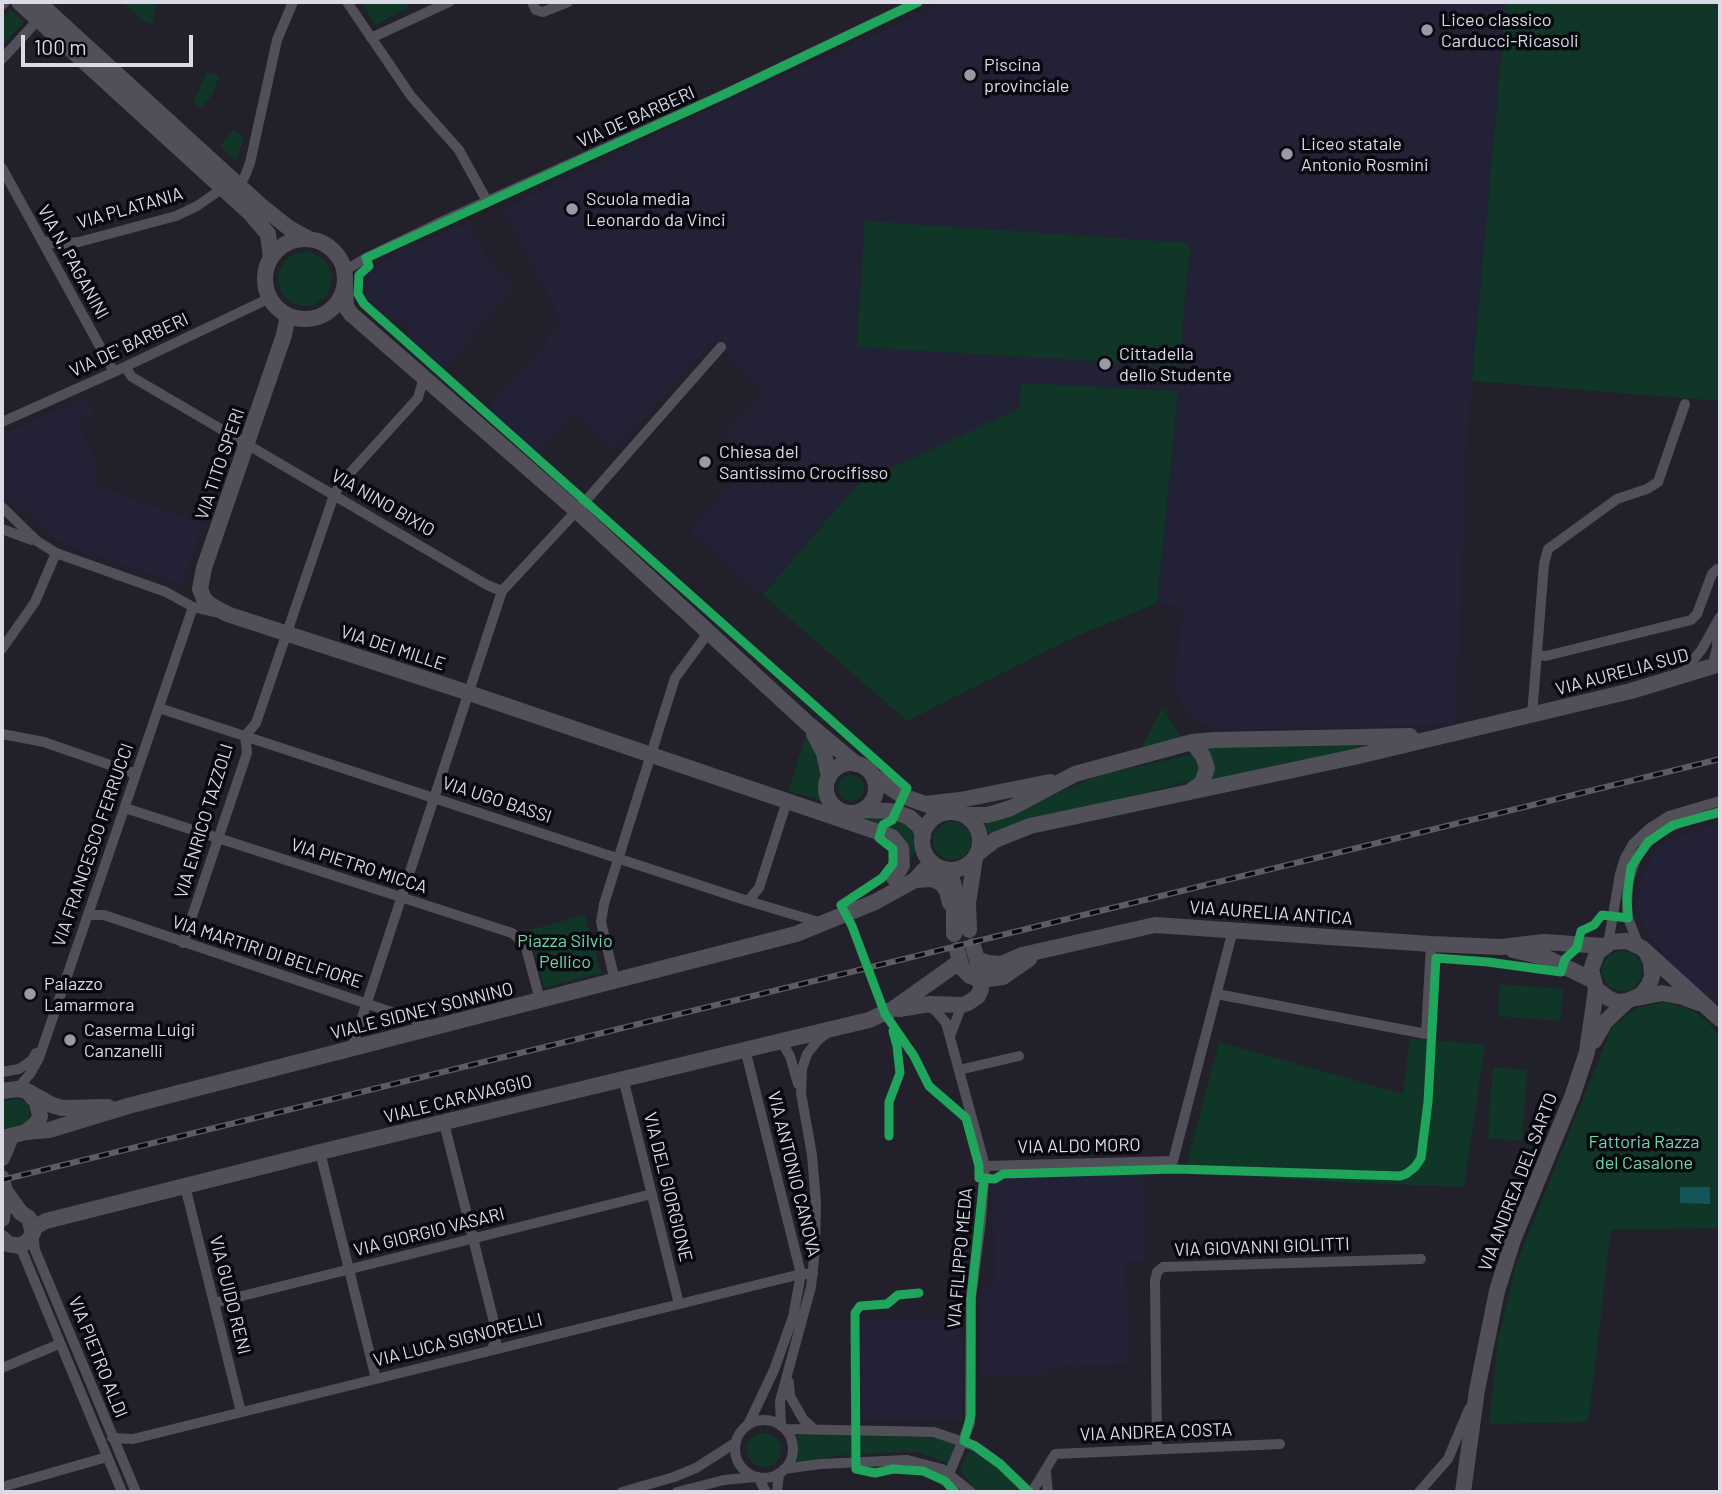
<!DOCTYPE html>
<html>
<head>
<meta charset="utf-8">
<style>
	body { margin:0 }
	#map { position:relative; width:1722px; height:1494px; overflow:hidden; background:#22202a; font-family:Barlow,sans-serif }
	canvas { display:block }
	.frame { position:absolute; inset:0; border:4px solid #dbdae7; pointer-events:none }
	.scale { position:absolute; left:21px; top:35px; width:172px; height:32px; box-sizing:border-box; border:4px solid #dbdae7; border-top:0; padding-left:9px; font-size:21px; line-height:24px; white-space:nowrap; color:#dbdae7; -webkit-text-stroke:5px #08080f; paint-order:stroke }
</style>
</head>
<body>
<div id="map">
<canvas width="1722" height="1494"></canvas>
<div class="frame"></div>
<div class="scale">100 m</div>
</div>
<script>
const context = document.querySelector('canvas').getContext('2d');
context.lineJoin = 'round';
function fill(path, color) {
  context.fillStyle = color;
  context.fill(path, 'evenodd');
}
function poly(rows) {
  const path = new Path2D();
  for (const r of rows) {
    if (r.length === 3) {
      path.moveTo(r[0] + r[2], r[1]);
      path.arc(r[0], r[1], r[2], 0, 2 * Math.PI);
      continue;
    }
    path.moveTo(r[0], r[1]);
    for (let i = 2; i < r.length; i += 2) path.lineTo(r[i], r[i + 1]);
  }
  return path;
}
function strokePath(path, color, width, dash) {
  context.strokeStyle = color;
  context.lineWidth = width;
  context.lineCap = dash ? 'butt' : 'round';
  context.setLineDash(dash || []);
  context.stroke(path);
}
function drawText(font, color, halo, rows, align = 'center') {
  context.font = font + ' Barlow,sans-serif';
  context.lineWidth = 7;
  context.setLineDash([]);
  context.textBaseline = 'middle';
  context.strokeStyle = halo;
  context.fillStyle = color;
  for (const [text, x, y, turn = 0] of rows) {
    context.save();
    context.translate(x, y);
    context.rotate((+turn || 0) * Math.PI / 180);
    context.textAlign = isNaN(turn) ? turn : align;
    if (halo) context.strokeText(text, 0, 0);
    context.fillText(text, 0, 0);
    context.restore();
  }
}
const built = poly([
	[948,2,1506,2,1467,439,1456,724,1224,730,1206,726,1188,714,1179,698,1175,680,1183,607,1157,603,1070,639,907,721,689,531,753,458,727,432,764,393,714,340,615,450,574,411,537,453,487,409,562,323,504,209,721,104],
	[468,223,486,257,516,286,444,369,406,336,411,330,399,319,388,317,364,296,365,273,402,251],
	[87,397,94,414,78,422,98,467,92,484,203,524,182,585,57,541,2,493,2,434],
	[1720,824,1720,1010,1676,969,1650,937,1641,920,1638,901,1643,872,1660,847,1678,836],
	[1143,1172,1145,1261,1126,1262,1128,1364,1046,1367,1045,1375,981,1376,980,1287,994,1285,993,1187,1003,1176],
	[861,1318,962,1318,962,1420,862,1420]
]);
const green = poly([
	[122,2,156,2,152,24,143,21],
	[361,2,406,2,408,7,376,25],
	[1506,2,1720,2,1720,401,1472,381],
	[10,9,24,22,2,46,2,19],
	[207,72,219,76,213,94,201,108,193,103],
	[233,130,244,137,236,161,220,146],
	[865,221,1190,243,1179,366,857,347],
	[305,279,27],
	[1021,383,1178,391,1157,603,1070,639,907,721,763,595,858,484,1020,408],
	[1164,709,1181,738,1142,747,1161,710],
	[806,735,817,756,823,801,788,791],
	[1380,744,1211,782,1215,764,1206,748],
	[1189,755,1197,757,1201,772,1194,780,1117,800,1029,819,989,835,983,820,1007,814,1100,775],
	[851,788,13],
	[864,816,903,820,917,834,918,843,915,853,909,860,861,819],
	[952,841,19],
	[585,915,601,973,544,988,529,930],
	[1622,971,20],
	[1500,984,1563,989,1560,1021,1498,1016],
	[1665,1002,1692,1010,1707,1021,1720,1036,1720,1228,1611,1230,1588,1422,1489,1424,1498,1340,1517,1262,1612,1027,1636,1008],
	[1410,1038,1485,1045,1464,1187,1336,1182,1185,1172,1219,1042,1403,1094],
	[1493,1067,1527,1070,1522,1141,1488,1138],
	[17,1099,24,1101,30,1106,30,1118,25,1124,2,1129,2,1101],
	[764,1450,17],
	[799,1435,925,1437,939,1438,953,1444,954,1447,949,1464,917,1452,896,1452,837,1456,796,1463,796,1437],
	[970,1450,992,1463,1021,1492,978,1492,960,1470]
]);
const water = poly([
	[1680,1187,1710,1187,1710,1204,1680,1203]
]);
const street = poly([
	[347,2,411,96,459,150,487,201],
	[532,2,536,10,543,12,568,2],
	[2,5,5,2],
	[371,38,449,2],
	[2,59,38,20],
	[2,168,114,372],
	[239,185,245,176,250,163,277,40,293,2],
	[42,241,58,244,79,242,176,216,197,206,223,188],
	[344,271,366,258,445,220,725,94,918,2],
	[125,367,132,377,487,585,502,591],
	[2,422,114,372,270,298],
	[2,507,37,541,56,553,166,592,193,607,215,612],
	[2,529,32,540],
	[2,649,35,602,56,553],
	[1537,655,1546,656,1691,620,1697,614,1712,574,1717,569,1720,569],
	[1708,668,1713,663,1717,648,1718,625],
	[1681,676,1702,649,1720,617],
	[159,708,748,901,822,923],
	[1532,715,1544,564,1548,549,1617,499,1647,489,1658,482,1685,404],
	[2,734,44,742,136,774],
	[125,808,512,933,525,944,540,1000],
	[748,901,759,888,787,801],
	[88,915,104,915,433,1026],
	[183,943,247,753,245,736,256,723,334,495,341,483,418,398,424,377],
	[1608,944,1620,874,1625,858,1633,844,1650,828,1669,816,1720,801],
	[1639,946,1628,918,1627,907,1628,882,1636,858,1648,842,1664,829,1682,822,1720,812],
	[615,981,601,922,604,904,675,678,708,633],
	[1217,994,1426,1034,1431,944],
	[928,1006,936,1011,946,1023,985,1166,981,1221,971,1298,970,1423,949,1474],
	[950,1036,962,1005],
	[780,1040,790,1056,798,1084],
	[352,1048,502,591,582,505,721,347],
	[745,1049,801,1274,793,1317,774,1370,748,1425],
	[959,1070,1019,1056],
	[2,1072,19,1069,32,1060,36,1053],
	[623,1078,679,1304],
	[17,1089,30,1074,39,1058,193,607],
	[444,1123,496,1330,496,1342,491,1350],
	[320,1152,376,1379],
	[985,1166,1173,1161,1233,930],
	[185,1186,241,1412],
	[33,1233,35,1250,136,1492],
	[20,1246,122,1492],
	[214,1303,652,1194],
	[2,1368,59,1344],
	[789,1382,790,1396,803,1419,815,1430],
	[764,1449,29],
	[781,1426,780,1401,811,1287,815,1250,816,1203,812,1155,801,1093,802,1069,807,1054,818,1040,829,1032],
	[785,1429,934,1432,975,1446,1000,1464,1029,1492],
	[112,1438,133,1439,801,1274,813,1274],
	[1157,1449,1155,1281,1157,1272,1163,1267,1421,1259],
	[784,1469,820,1464,907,1460,942,1469,971,1492],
	[1046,1472,1048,1492],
	[758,1477,766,1492],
	[2,1487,107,1457],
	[622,1492,674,1477,696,1468,735,1443],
	[677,1492,724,1480,755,1477],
	[777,1492,779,1473],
	[1032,1492,1055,1454,1280,1444],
	[1419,1492,1448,1459,1469,1409]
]);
const secondary = poly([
	[19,2,250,213,268,234,271,258],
	[38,2,260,205,289,228,309,239],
	[305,279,40],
	[345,286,346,307,351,314,577,511,807,723,856,764],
	[288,315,284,335,204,568,200,589,204,599,209,604,227,614,469,693,881,833,892,837,901,848,902,865,894,878],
	[814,734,824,753,829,777],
	[851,788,25],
	[873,776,903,796,933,807],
	[1192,790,1202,783,1207,768,1203,756,1192,742],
	[925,804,960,800,1050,782],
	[863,810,891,811,909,817,920,827,923,836],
	[951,841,29],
	[964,815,987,815,998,812,1011,808,1075,774,1192,742,1215,740,1410,736],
	[977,854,995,840,1030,826,1354,757,1631,691,1720,664],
	[949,870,954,886,954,934],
	[915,880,932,879,941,883,947,891,950,903],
	[969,930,968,903,975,858],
	[957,950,962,968,970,976,981,980,1003,977,1029,959],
	[1513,950,1547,958,1592,980],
	[1647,954,1651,962,1652,976,1649,985,1641,995,1627,1001,1617,1002,1608,998,1596,989,1591,970,1597,953,1611,942,1627,941,1642,948,1720,1019],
	[977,959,988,963,1001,964,1022,955,1155,925,1431,944,1501,947,1544,942,1604,946],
	[1637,998,1662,993,1683,997,1699,1003],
	[899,1009,930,1004,962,1005,968,1003,978,996,981,989,980,970,973,946],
	[1594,1041,1605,1022,1627,1001],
	[2,1091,17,1089,27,1091,37,1102,40,1116,37,1123,26,1132,2,1138],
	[27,1091,52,1105,62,1108,108,1107],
	[26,1132,49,1130,128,1106,796,934,875,902,915,880,925,869,937,866],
	[2,1158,11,1137],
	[2,1178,5,1191,2,1219],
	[33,1228,46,1221,320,1152,869,1020,893,1009,959,962],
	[2,1238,8,1244,20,1246,28,1241,33,1233,29,1218,21,1213,5,1191],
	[1463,1492,1477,1390,1497,1291,1513,1240,1572,1097,1587,1052,1596,989]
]);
const rail = poly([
	[2,1180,1720,759]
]);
const cycleway = poly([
	[918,2,725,94,366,258,369,266,359,275,358,294,364,304,907,788,892,820,883,825,879,838,893,849,893,864,882,878,841,905,852,926,885,1014,914,1056,929,1086,966,1118,979,1166,979,1178,995,1179,1003,1174,1176,1169,1400,1176,1406,1174,1415,1167,1421,1158,1428,1102,1436,958,1488,962,1561,972,1565,959,1577,948,1581,931,1594,925,1602,915,1628,918,1627,896,1631,867,1648,842,1673,825,1720,812],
	[889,1136,889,1102,900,1073,897,1046,893,1031],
	[984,1178,971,1298,971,1415,964,1441,975,1446,1000,1464,1029,1492],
	[919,1293,898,1295,887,1304,860,1306,855,1313,856,1469,875,1473,893,1469,923,1471,945,1481,955,1492]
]);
const markers = [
	[1427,30,7,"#9a99a5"],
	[970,75,7,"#9a99a5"],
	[1287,154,7,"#9a99a5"],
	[572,209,7,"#9a99a5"],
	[1105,364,7,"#9a99a5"],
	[705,462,7,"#9a99a5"],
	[30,994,7,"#9a99a5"],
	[70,1040,7,"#9a99a5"]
];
const poiNames = [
	["Liceo classico",1441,20],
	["Carducci-Ricasoli",1441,41],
	["Piscina",984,65],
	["provinciale",984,86],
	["Liceo statale",1301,144],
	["Antonio Rosmini",1301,165],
	["Scuola media",586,199],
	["Leonardo da Vinci",586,220],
	["Cittadella",1119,354],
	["dello Studente",1119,375],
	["Chiesa del",719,452],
	["Santissimo Crocifisso",719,473],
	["Palazzo",44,984],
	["Lamarmora",44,1005],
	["Caserma Luigi",84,1030],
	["Canzanelli",84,1051]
];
const streetNames = [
	["VIA DE BARBERI",636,117,-24],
	["VIA PLATANIA",130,208,-16],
	["VIA N. PAGANINI",73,262,61],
	["VIA DE' BARBERI",129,345,-25],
	["VIA TITO SPERI",220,464,-71],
	["VIA NINO BIXIO",383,503,30],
	["VIA DEI MILLE",393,648,18],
	["VIA AURELIA SUD",1622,672,-15],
	["VIA UGO BASSI",497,800,18],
	["VIA ENRICO TAZZOLI",204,821,-73],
	["VIA FRANCESCO FERRUCCI",93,845,-71],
	["VIA PIETRO MICCA",359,866,18],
	["VIA AURELIA ANTICA",1271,913,4],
	["VIA MARTIRI DI BELFIORE",267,952,18],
	["VIALE SIDNEY SONNINO",422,1011,-14],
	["VIALE CARAVAGGIO",458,1099,-14],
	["VIA ALDO MORO",1079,1146,-1],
	["VIA ANTONIO CANOVA",794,1174,76],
	["VIA ANDREA DEL SARTO",1518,1182,-69],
	["VIA DEL GIORGIONE",668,1187,76],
	["VIA GIORGIO VASARI",429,1232,-14],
	["VIA GIOVANNI GIOLITTI",1262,1247,-2],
	["VIA FILIPPO MEDA",960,1258,-85],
	["VIA GUIDO RENI",230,1295,76],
	["VIA LUCA SIGNORELLI",458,1340,-14],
	["VIA PIETRO ALDI",98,1357,68],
	["VIA ANDREA COSTA",1156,1432,-2]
];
const parkNames = [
	["Piazza Silvio",565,941],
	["Pellico",565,962],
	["Fattoria Razza",1644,1142],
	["del Casalone",1644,1163]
];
fill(built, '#232136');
fill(green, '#103627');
fill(water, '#135658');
strokePath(street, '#515058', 10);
strokePath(secondary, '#515058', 16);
strokePath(rail, '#5c5c62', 6);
strokePath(rail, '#08080f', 3.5, [10]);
strokePath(cycleway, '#20a55d', 9);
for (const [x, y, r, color] of markers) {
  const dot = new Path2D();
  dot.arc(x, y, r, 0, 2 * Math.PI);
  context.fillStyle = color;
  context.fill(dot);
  strokePath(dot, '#08080f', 2.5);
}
drawText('18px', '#dbdae7', '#08080f', poiNames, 'left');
drawText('18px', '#dbdae7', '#08080f', streetNames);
drawText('18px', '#72d5a8', '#08080f', parkNames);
</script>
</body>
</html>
